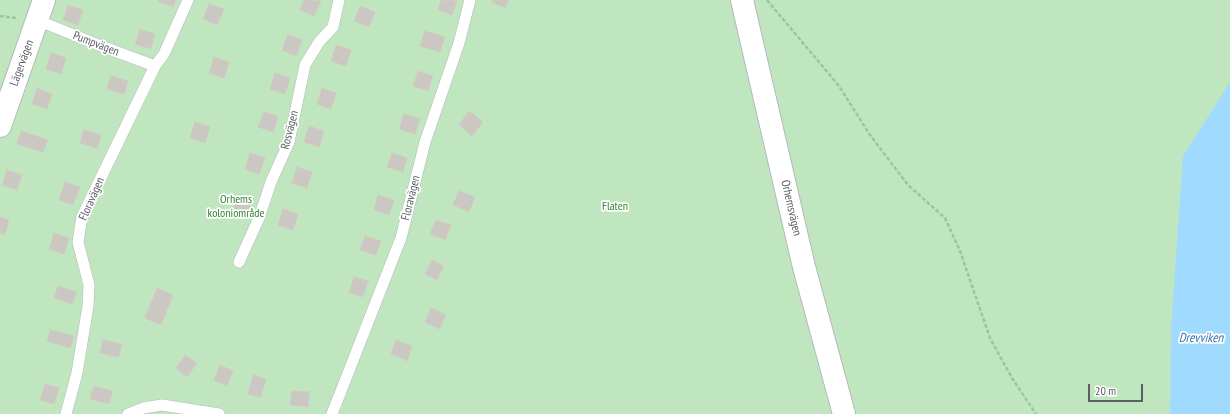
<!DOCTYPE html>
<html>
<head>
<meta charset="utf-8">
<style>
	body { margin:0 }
	#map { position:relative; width:1230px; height:414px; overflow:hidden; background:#eeebe3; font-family:"PT Sans Narrow",sans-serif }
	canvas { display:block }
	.scale { position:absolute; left:1088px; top:384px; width:55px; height:18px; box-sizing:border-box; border:2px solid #5b5f63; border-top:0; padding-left:5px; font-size:12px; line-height:14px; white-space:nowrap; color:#5b5f63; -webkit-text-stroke:3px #fff; paint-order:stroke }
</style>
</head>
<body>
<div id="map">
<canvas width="1230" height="414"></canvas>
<div class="scale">20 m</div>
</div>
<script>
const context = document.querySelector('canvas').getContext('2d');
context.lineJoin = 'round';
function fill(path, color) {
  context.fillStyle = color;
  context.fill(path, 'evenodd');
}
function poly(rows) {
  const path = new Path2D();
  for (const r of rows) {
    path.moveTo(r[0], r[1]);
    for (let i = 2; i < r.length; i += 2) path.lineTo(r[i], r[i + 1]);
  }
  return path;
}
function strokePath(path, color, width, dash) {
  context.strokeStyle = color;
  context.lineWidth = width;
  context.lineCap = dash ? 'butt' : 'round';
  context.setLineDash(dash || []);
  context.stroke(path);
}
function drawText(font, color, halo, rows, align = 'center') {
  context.font = font + ' "PT Sans Narrow",sans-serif';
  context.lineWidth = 3.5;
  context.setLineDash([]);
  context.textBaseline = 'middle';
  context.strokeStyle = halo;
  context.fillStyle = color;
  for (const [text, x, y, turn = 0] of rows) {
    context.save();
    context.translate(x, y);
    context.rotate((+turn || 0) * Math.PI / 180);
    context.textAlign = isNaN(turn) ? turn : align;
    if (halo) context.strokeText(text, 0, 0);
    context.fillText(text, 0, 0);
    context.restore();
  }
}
const green = poly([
	[0,0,1230,0,1230,414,0,414]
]);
const water = poly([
	[1230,82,1230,414,1170,414,1171,329,1183,156]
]);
const building = poly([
	[159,0,176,0,173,7,158,1,159,0],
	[304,0,321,1,314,16,300,10,304,0],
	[441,0,457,1,452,15,438,10,441,0],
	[493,0,509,0,505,8,492,2,493,0],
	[209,4,224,9,217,25,203,19,209,4],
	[68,5,83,10,78,25,63,20,68,5],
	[360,6,375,12,369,27,354,21,360,6],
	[140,29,155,34,151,49,135,44,140,29],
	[425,31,445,37,440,52,420,46,425,31],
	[288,35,302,40,296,56,282,50,288,35],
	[336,45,351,50,346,66,331,61,336,45],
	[51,53,66,58,61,74,46,69,51,53],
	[214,57,229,62,224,78,209,73,214,57],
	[418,71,433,76,428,91,413,86,418,71],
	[275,73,290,78,285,94,270,89,275,73],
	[111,76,128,81,124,94,107,89,111,76],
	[37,88,52,94,47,109,32,104,37,88],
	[322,88,336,93,331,109,317,104,322,88],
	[469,111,483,122,472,136,459,125,469,111],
	[264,112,278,116,273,132,258,127,264,112],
	[404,114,420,119,415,134,399,129,404,114],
	[195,122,210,127,205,143,190,138,195,122],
	[309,126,324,131,319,147,304,142,309,126],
	[84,130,101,135,97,148,80,143,84,130],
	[21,131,48,140,43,152,17,144,21,131],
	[250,153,265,158,259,174,245,169,250,153],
	[392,153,407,158,403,172,387,167,392,153],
	[297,167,312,172,307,188,292,183,297,167],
	[7,170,22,175,17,190,2,185,7,170],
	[65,182,80,187,73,205,59,200,65,182],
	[459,191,475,197,469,212,453,205,459,191],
	[238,194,253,199,248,215,233,210,238,194],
	[378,195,394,200,389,215,374,210,378,195],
	[283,209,298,214,293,230,278,225,283,209],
	[0,217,9,220,5,235,0,233,0,217],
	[436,220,451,225,445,240,430,234,436,220],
	[54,233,69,238,64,254,49,249,54,233],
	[365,236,381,241,376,255,360,250,365,236],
	[432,260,444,266,437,280,425,274,432,260],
	[354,277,368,281,363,297,349,292,354,277],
	[58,286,77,292,72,304,54,298,58,286],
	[157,288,173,295,161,325,145,318,157,288],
	[431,308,446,315,439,329,425,322,431,308],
	[50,330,74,336,70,348,47,341,50,330],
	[103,340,122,344,119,357,100,353,103,340],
	[396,340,412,346,407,361,391,354,396,340],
	[185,355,197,363,187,377,176,368,185,355],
	[220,365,233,371,227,386,214,380,220,365],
	[253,375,266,379,261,397,248,394,253,375],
	[45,384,59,388,54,404,40,400,45,384],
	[94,386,113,391,109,404,90,399,94,386],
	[292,391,310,392,308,407,290,405,292,391]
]);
const path = poly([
	[767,0,839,86,870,135,908,185,945,218,960,251,990,338,1012,378,1036,414],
	[0,16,17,18]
]);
const lane = poly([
	[37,20,101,46,155,66],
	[239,262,259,218,271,182,289,142,305,65,319,42,333,27,339,0],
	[66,414,77,373,88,306,89,285,78,242,82,217,155,66,164,54,188,0],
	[128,414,143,408,162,405,219,414],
	[332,414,401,238,425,142,459,43,470,0]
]);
const street = poly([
	[742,0,804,267,844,414],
	[0,126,44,0]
]);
const streetNames = [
	["Pumpvägen",96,44,21],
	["Lägervägen",22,63,-70],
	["Rosvägen",290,130,-76],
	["Floravägen",411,198,-76],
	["Floravägen",92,199,-66],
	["Orhemsvägen",791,208,77]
];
const parkNames = [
	["Orhems",236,200],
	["koloniområde",236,214],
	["Flaten",615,207]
];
const waterNames = [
	["Drevviken",1201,338]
];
fill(green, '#c0e6bf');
fill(water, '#a1daff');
fill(building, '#cbc7c2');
strokePath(building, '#d2ccc1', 1);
strokePath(lane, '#b5b9bd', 12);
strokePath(street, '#b5b9bd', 24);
strokePath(path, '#98c6a4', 2.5, [4, 2]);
strokePath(lane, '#fff', 11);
strokePath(street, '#fff', 22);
drawText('12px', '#5b5f63', '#fff', streetNames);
drawText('12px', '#338234', '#fff', parkNames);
drawText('italic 13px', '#3c75a8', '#fff', waterNames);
</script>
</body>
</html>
